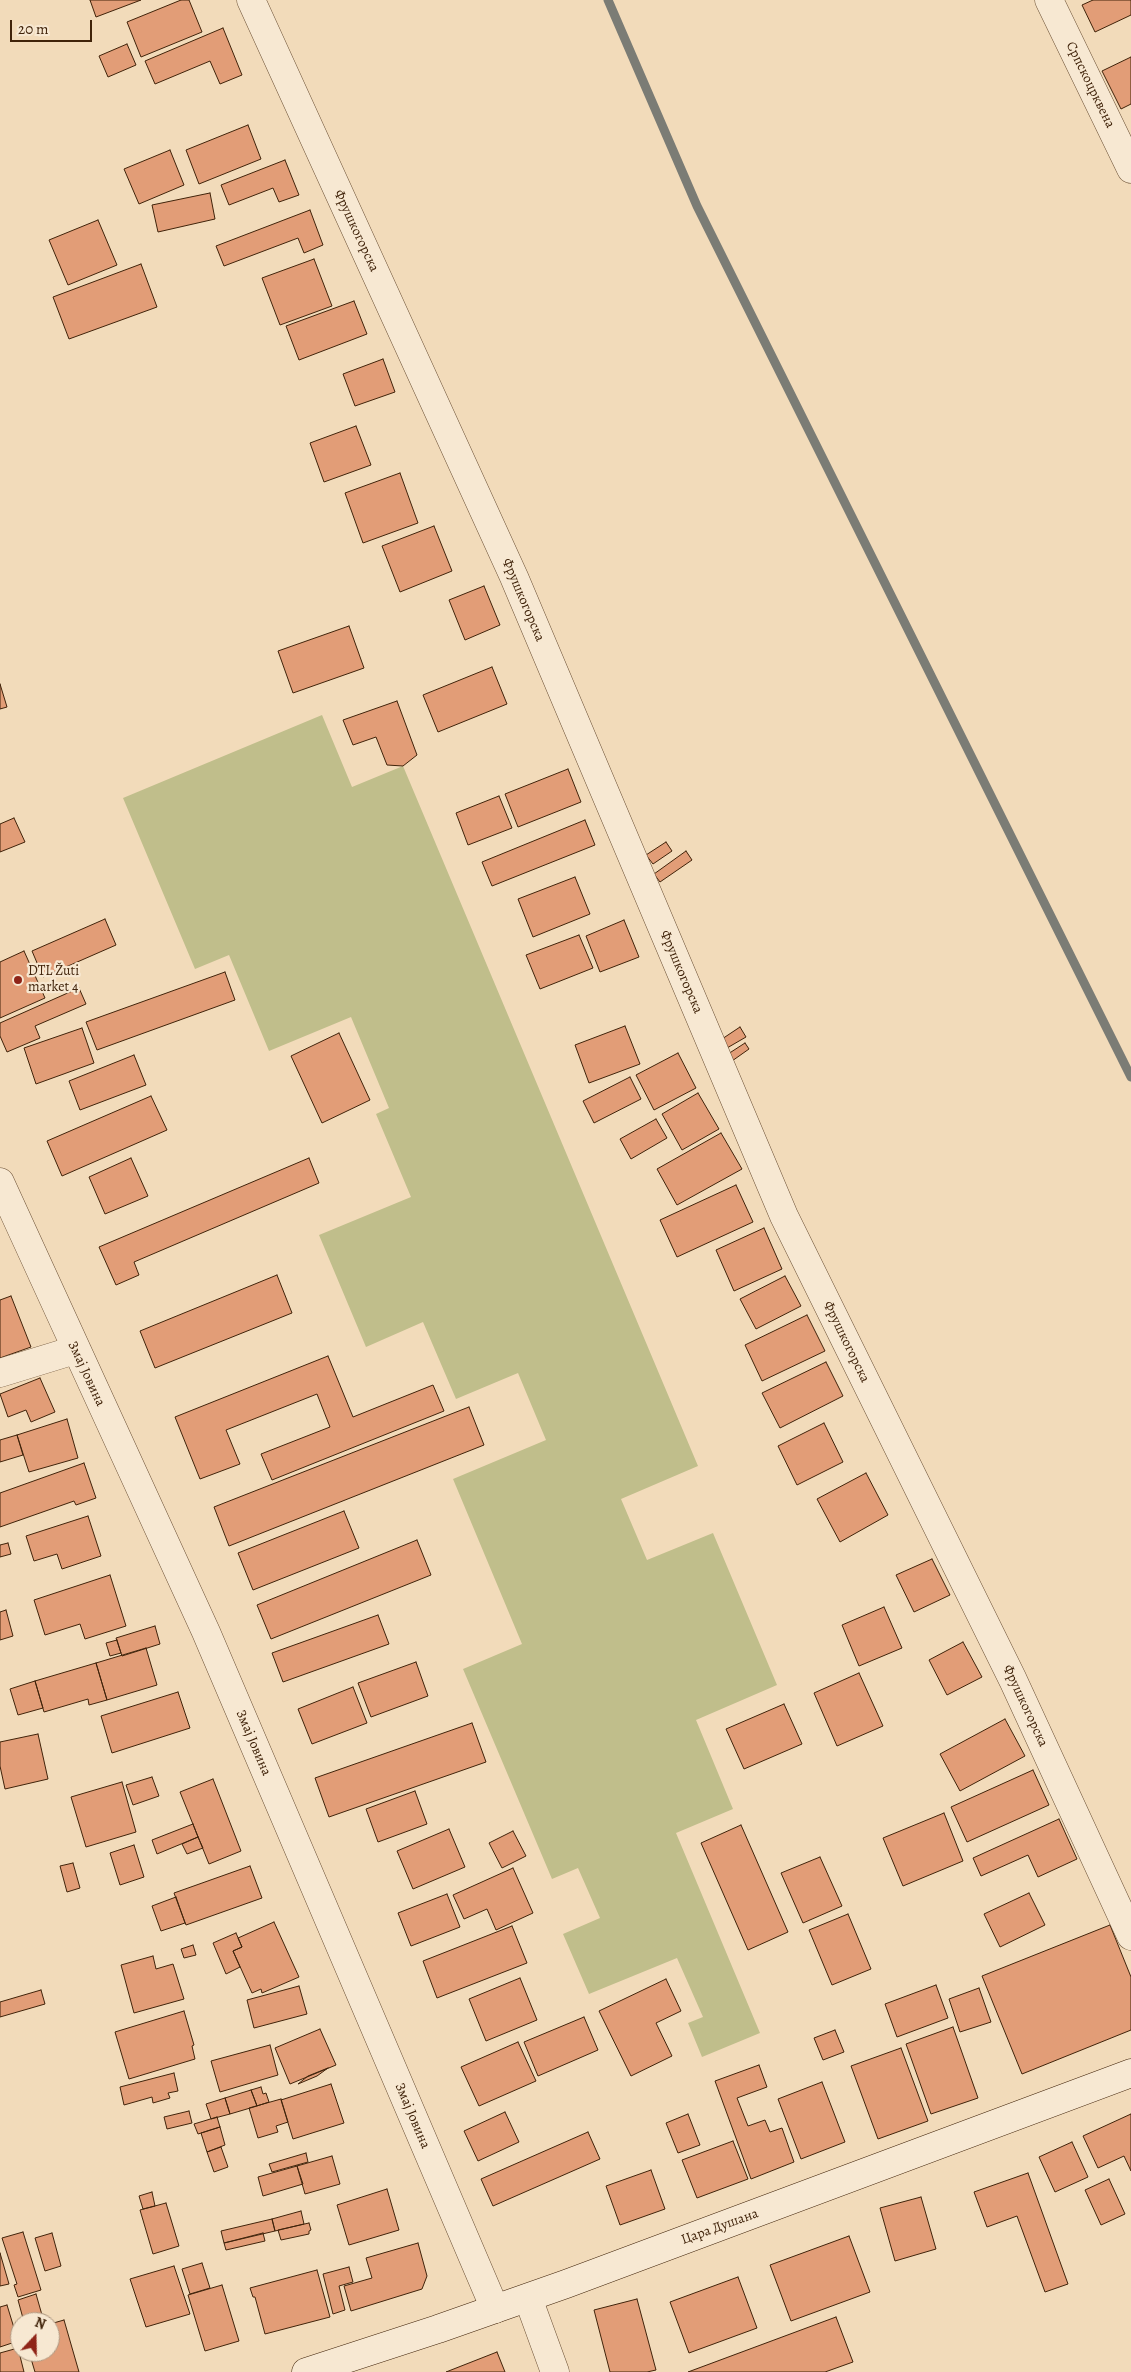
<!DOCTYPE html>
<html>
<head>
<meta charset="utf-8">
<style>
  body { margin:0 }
  #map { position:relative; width:1131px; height:2372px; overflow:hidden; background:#f2dbba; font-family:Alegreya,serif }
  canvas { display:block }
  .north { position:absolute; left:10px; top:2312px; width:50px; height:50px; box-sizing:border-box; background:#f7e8d2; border:1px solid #ae9982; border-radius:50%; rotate:21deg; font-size:14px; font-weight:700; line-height:20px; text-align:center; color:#40230a }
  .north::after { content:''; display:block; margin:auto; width:18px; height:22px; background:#8f2418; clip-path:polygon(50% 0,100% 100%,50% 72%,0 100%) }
  .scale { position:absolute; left:10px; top:20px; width:82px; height:22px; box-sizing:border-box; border:2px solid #40230a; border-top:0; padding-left:6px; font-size:15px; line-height:18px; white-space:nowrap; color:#40230a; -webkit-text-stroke:4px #f7e8d2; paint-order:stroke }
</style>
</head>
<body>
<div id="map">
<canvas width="1131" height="2372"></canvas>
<div class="north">N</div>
<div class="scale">20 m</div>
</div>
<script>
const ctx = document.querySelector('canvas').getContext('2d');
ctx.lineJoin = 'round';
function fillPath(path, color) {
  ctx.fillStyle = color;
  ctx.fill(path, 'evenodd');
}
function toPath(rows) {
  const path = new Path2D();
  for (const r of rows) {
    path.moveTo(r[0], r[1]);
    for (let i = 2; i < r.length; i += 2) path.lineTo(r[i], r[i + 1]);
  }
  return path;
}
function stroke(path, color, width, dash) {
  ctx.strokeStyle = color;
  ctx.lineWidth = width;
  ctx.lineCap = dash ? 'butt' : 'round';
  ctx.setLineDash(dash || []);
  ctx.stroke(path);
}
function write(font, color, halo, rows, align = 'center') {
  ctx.font = font + ' Alegreya,serif';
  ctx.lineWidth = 4.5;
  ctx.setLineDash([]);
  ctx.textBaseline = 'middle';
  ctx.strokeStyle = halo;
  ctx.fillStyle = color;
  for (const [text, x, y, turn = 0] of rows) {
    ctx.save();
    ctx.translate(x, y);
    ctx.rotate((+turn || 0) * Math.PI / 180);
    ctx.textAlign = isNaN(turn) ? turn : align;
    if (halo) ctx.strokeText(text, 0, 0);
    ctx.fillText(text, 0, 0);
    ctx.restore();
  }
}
const green = toPath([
  [322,715,352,787,403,766,698,1466,621,1499,647,1560,713,1533,777,1685,696,1720,733,1809,676,1833,760,2033,702,2057,688,2023,703,2017,677,1958,589,1994,563,1934,600,1918,578,1868,552,1879,463,1669,522,1644,453,1479,546,1440,518,1373,456,1399,423,1322,366,1347,319,1235,411,1197,376,1114,389,1108,351,1017,269,1051,229,955,195,969,123,798]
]);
const stream = toPath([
  [608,0,697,206,1131,1077]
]);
const building = toPath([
  [90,0,141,0,96,17,90,0],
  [181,0,189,0,202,32,141,57,127,22,181,0],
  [1093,0,1131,0,1131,15,1095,32,1082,5,1093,0],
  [223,28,242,75,220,84,210,61,155,84,145,61,223,28],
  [127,44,136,65,108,77,99,56,127,44],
  [1131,57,1131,104,1121,109,1102,71,1131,57],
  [248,125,261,159,199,184,186,150,248,125],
  [170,150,184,185,139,204,124,169,170,150],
  [285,160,299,195,279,202,273,188,229,205,221,185,285,160],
  [210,193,215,219,158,232,152,205,210,193],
  [310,210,323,245,304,253,298,238,224,266,216,246,310,210],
  [98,220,117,265,68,285,49,240,98,220],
  [314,259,332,306,280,325,262,278,314,259],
  [141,264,157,307,69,339,53,297,141,264],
  [354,301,367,334,299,360,286,326,354,301],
  [383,359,395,392,355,406,343,374,383,359],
  [356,426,371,465,324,482,310,443,356,426],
  [400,473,418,523,363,543,345,493,400,473],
  [434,526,452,571,400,592,382,546,434,526],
  [484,586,500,625,465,640,449,600,484,586],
  [349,626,364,668,293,693,278,651,349,626],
  [492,667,507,704,438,732,423,695,492,667],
  [0,684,7,707,0,709,0,684],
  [397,701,417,755,403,766,387,765,376,737,353,745,343,720,397,701],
  [568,769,581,802,518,827,505,794,568,769],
  [499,796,512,828,468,845,456,813,499,796],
  [14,818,25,842,0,852,0,824,14,818],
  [585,820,595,845,492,886,482,862,585,820],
  [666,842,672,851,653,864,646,855,666,842],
  [686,851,692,860,660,882,654,874,686,851],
  [575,877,590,914,533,937,518,899,575,877],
  [105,919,116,945,43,977,32,951,105,919],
  [624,920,639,957,600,972,586,936,624,920],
  [579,935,593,968,540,989,526,955,579,935],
  [24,951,45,998,0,1018,0,962,24,951],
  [225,972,235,1000,97,1050,86,1022,225,972],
  [79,988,86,1004,35,1026,40,1038,7,1052,0,1036,0,1023,79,988],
  [625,1026,640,1064,589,1083,575,1045,625,1026],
  [740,1027,746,1037,727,1048,722,1039,740,1027],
  [82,1028,94,1063,36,1084,24,1048,82,1028],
  [339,1033,370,1100,322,1123,291,1056,339,1033],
  [745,1043,749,1049,732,1061,728,1054,745,1043],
  [678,1053,696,1088,654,1110,636,1075,678,1053],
  [134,1055,146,1085,80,1110,69,1081,134,1055],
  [630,1077,641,1099,594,1123,583,1101,630,1077],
  [698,1093,719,1129,682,1150,662,1114,698,1093],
  [151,1096,167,1130,62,1176,47,1141,151,1096],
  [656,1119,667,1138,631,1159,620,1139,656,1119],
  [721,1133,742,1169,677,1205,657,1169,721,1133],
  [131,1158,148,1196,105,1214,89,1177,131,1158],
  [309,1158,319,1183,134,1262,139,1275,116,1285,99,1247,309,1158],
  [736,1185,753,1222,677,1257,660,1220,736,1185],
  [764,1228,782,1269,734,1291,716,1250,764,1228],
  [277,1275,292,1313,155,1368,140,1331,277,1275],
  [785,1276,801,1306,756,1329,740,1299,785,1276],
  [11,1296,31,1347,0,1358,0,1300,11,1296],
  [807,1315,825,1351,762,1381,745,1345,807,1315],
  [328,1356,353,1417,433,1385,444,1411,272,1480,261,1454,330,1427,317,1394,226,1430,240,1464,200,1479,175,1417,328,1356],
  [826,1362,843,1396,780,1428,762,1393,826,1362],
  [40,1378,55,1412,31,1422,26,1410,8,1417,0,1394,40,1378],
  [469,1407,484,1445,229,1546,214,1507,469,1407],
  [67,1419,78,1458,29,1472,17,1435,67,1419],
  [824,1423,843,1462,797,1485,778,1446,824,1423],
  [17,1435,23,1455,0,1462,0,1440,17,1435],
  [84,1463,96,1498,76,1505,74,1501,0,1527,0,1493,84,1463],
  [866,1473,888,1515,840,1542,817,1499,866,1473],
  [344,1511,359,1548,253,1590,238,1553,344,1511],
  [88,1516,101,1556,62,1569,57,1554,34,1561,26,1536,88,1516],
  [417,1540,431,1575,271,1639,257,1605,417,1540],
  [8,1543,11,1554,0,1557,0,1545,8,1543],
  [932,1559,950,1595,914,1612,896,1575,932,1559],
  [110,1575,126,1626,85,1639,80,1624,45,1635,34,1600,110,1575],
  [884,1607,902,1648,859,1666,842,1625,884,1607],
  [6,1610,13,1636,0,1640,0,1612,6,1610],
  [378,1615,389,1644,283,1682,272,1653,378,1615],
  [155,1626,160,1644,122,1656,116,1638,155,1626],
  [117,1640,121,1653,110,1656,106,1643,117,1640],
  [963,1642,982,1677,947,1695,929,1660,963,1642],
  [146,1648,157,1685,107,1700,96,1663,146,1648],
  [416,1662,428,1696,371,1717,358,1683,416,1662],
  [96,1663,107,1700,89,1705,88,1699,44,1712,35,1681,96,1663],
  [859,1673,883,1726,837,1746,814,1693,859,1673],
  [35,1681,43,1708,18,1715,10,1689,35,1681],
  [353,1687,367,1723,312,1744,298,1709,353,1687],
  [178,1692,190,1728,112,1753,101,1716,178,1692],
  [784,1704,802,1744,744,1769,726,1729,784,1704],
  [1005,1719,1025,1756,960,1791,940,1754,1005,1719],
  [472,1723,486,1762,329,1817,315,1778,472,1723],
  [38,1734,48,1779,5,1789,0,1766,0,1742,38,1734],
  [1033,1770,1049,1805,967,1842,951,1807,1033,1770],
  [152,1777,159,1796,133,1805,126,1785,152,1777],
  [213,1779,241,1851,209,1864,180,1792,213,1779],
  [122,1782,136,1832,86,1847,71,1797,122,1782],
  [415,1791,427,1824,378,1842,366,1809,415,1791],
  [944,1813,963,1861,903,1886,883,1838,944,1813],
  [1059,1819,1077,1859,1038,1877,1028,1855,981,1876,973,1858,1059,1819],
  [193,1824,198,1837,157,1854,152,1840,193,1824],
  [741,1825,788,1932,748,1950,701,1843,741,1825],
  [449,1829,465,1867,413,1889,397,1851,449,1829],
  [513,1831,526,1856,502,1868,489,1843,513,1831],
  [198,1837,203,1848,187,1854,182,1844,198,1837],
  [134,1845,144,1877,120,1885,110,1853,134,1845],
  [820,1857,842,1906,803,1923,781,1873,820,1857],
  [73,1863,80,1888,67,1892,60,1866,73,1863],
  [250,1866,262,1898,186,1925,174,1893,250,1866],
  [513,1868,533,1913,496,1930,487,1909,464,1919,453,1895,513,1868],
  [1029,1893,1045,1925,1000,1947,984,1914,1029,1893],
  [447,1894,460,1927,411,1946,398,1913,447,1894],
  [176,1897,185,1923,161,1931,152,1906,176,1897],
  [848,1914,871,1969,832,1985,809,1930,848,1914],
  [274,1922,299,1977,262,1993,261,1989,252,1993,233,1951,242,1947,238,1938,274,1922],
  [1110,1925,1131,1977,1131,2030,1022,2074,982,1976,1110,1925],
  [512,1926,527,1963,437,1998,423,1961,512,1926],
  [236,1933,242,1947,233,1951,240,1967,226,1974,213,1943,236,1933],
  [193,1945,196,1955,184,1958,181,1949,193,1945],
  [153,1956,156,1969,173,1964,184,1999,134,2013,121,1965,153,1956],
  [520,1978,537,2020,486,2041,469,1999,520,1978],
  [666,1979,681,2011,656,2023,672,2056,631,2076,599,2011,666,1979],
  [936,1985,948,2018,897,2037,885,2004,936,1985],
  [299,1986,307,2014,254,2028,247,2000,299,1986],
  [979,1988,991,2022,960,2032,949,1999,979,1988],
  [41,1990,45,2004,0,2017,0,2002,41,1990],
  [184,2011,194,2045,192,2046,195,2059,129,2079,115,2032,184,2011],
  [584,2017,598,2050,538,2076,524,2042,584,2017],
  [953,2027,978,2098,931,2114,906,2044,953,2027],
  [320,2029,336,2065,290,2084,275,2048,320,2029],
  [835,2030,844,2052,823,2060,814,2038,835,2030],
  [518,2042,536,2081,479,2106,461,2067,518,2042],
  [270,2045,278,2075,220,2092,211,2061,270,2045],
  [901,2048,928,2121,878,2139,851,2066,901,2048],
  [759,2065,767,2087,737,2098,748,2126,765,2120,770,2132,782,2128,794,2162,751,2179,715,2081,759,2065],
  [328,2068,317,2076,298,2084,308,2076,328,2068],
  [174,2073,178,2091,168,2093,170,2098,153,2103,152,2097,124,2105,120,2087,174,2073],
  [822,2082,845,2142,801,2159,778,2099,822,2082],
  [331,2084,344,2123,293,2139,281,2100,331,2084],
  [261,2087,263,2094,266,2093,269,2102,257,2106,251,2090,261,2087],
  [251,2090,257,2106,230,2114,225,2098,251,2090],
  [225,2098,230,2114,211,2119,206,2104,225,2098],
  [281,2099,288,2122,276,2126,278,2132,258,2138,249,2108,281,2099],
  [189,2111,192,2123,167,2129,164,2117,189,2111],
  [505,2112,519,2142,478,2161,464,2131,505,2112],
  [688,2114,700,2145,678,2153,666,2123,688,2114],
  [1131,2114,1131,2171,1124,2156,1098,2168,1083,2136,1131,2114],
  [217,2117,220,2127,198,2134,194,2124,217,2117],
  [220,2127,225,2145,207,2152,201,2133,220,2127],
  [588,2132,600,2159,493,2206,481,2179,588,2132],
  [733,2141,748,2179,697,2198,682,2160,733,2141],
  [1072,2142,1088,2177,1055,2192,1039,2157,1072,2142],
  [221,2147,228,2167,214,2172,207,2152,221,2147],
  [306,2153,308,2162,272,2172,269,2164,306,2153],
  [332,2156,340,2184,305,2194,297,2166,332,2156],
  [297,2166,303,2184,263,2196,258,2177,297,2166],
  [651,2170,665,2209,620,2225,606,2186,651,2170],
  [1028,2173,1068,2284,1045,2292,1017,2216,987,2227,974,2192,1028,2173],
  [1109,2179,1125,2214,1101,2225,1085,2190,1109,2179],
  [387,2189,399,2230,349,2245,337,2205,387,2189],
  [152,2192,155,2206,143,2209,139,2196,152,2192],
  [921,2197,936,2249,895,2261,880,2208,921,2197],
  [166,2203,179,2246,153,2254,140,2210,166,2203],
  [301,2211,304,2224,275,2231,272,2219,301,2211],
  [272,2219,275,2231,224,2243,221,2231,272,2219],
  [309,2223,311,2230,309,2231,309,2234,281,2240,278,2230,309,2223],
  [23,2232,41,2290,18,2297,14,2285,17,2284,2,2238,23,2232],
  [52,2233,61,2266,45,2271,35,2238,52,2233],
  [263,2233,265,2241,226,2250,224,2243,263,2233],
  [849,2236,870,2292,791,2321,770,2265,849,2236],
  [418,2243,427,2276,422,2289,351,2311,344,2286,372,2278,366,2258,418,2243],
  [0,2253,9,2284,0,2286,0,2253],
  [202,2263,210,2288,190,2294,182,2269,202,2263],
  [174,2266,190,2314,146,2327,130,2279,174,2266],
  [349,2267,353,2282,339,2286,345,2310,333,2314,323,2274,349,2267],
  [317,2270,330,2317,265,2334,255,2297,253,2297,250,2288,317,2270],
  [738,2277,757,2328,689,2353,670,2302,738,2277],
  [222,2285,239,2341,205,2351,188,2295,222,2285],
  [36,2294,44,2322,24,2322,18,2300,36,2294],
  [637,2299,656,2370,647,2372,610,2372,594,2310,637,2299],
  [7,2305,18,2341,0,2347,0,2307,7,2305],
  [836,2317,853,2362,825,2372,688,2372,836,2317],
  [64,2320,79,2372,35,2372,29,2352,50,2352,50,2324,64,2320],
  [18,2348,24,2372,0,2372,0,2353,18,2348],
  [497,2352,505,2372,446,2372,497,2352]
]);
const minor = toPath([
  [251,0,514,577,784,1216,1013,1680,1131,1936],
  [1049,0,1131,169],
  [0,1373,75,1350]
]);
const tertiary = toPath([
  [0,1182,206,1632,495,2309],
  [528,2298,555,2372]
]);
const secondary = toPath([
  [306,2372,438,2329,566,2284,1131,2073]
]);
const markers = [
  [18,980,5,"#8f2418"]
];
const streetNames = [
  ["Српскоцрквена",1090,85,64],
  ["Фрушкогорска",356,231,65],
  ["Фрушкогорска",523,600,67],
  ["Фрушкогорска",681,972,67],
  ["Фрушкогорска",846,1342,64],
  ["Змај Јовина",86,1374,65],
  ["Фрушкогорска",1025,1706,65],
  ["Змај Јовина",253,1743,67],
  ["Змај Јовина",412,2116,67],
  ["Цара Душана",720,2227,-20]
];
const poiNames = [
  ["DTL Žuti",28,972],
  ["market 4",28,988]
];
fillPath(green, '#c0be8b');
stroke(stream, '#7b7c75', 9);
fillPath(building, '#e29d77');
stroke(building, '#40230a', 1);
stroke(minor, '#6c5136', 29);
stroke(tertiary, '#6c5136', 29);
stroke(secondary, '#40230a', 29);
stroke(minor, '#f7e8d2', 28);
stroke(tertiary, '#f7e8d2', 28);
stroke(secondary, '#f7e8d2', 28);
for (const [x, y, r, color] of markers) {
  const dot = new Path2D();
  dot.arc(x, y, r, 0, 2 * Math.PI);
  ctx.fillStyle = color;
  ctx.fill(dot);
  stroke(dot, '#f7e8d2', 2);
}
write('14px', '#40230a', '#f7e8d2', streetNames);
write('14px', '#40230a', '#f7e8d2', poiNames, 'left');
</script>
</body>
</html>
